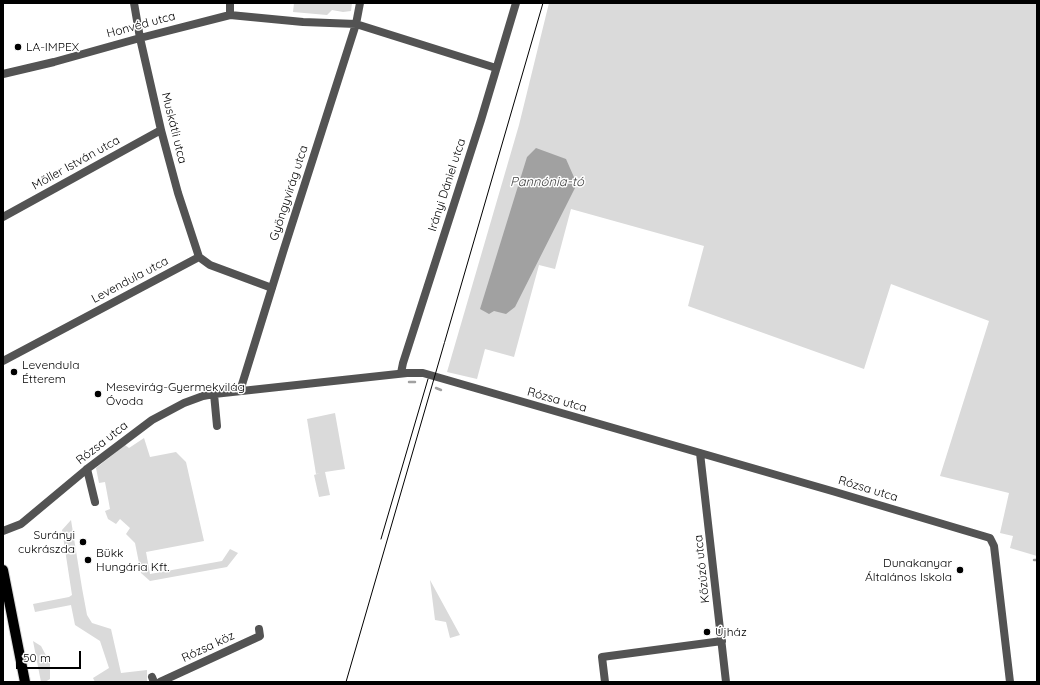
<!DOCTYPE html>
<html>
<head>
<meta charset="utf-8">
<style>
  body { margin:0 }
  #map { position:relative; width:1040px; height:685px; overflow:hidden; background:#fff; font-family:Quicksand,sans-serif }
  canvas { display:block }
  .frame { position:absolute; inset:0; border:4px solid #000; pointer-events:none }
  .scale { position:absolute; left:16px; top:651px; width:65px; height:18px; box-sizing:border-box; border:2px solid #000; border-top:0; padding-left:5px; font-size:12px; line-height:14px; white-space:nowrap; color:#000; -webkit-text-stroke:3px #fff; paint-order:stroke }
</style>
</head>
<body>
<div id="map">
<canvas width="1040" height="685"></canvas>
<div class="frame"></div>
<div class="scale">50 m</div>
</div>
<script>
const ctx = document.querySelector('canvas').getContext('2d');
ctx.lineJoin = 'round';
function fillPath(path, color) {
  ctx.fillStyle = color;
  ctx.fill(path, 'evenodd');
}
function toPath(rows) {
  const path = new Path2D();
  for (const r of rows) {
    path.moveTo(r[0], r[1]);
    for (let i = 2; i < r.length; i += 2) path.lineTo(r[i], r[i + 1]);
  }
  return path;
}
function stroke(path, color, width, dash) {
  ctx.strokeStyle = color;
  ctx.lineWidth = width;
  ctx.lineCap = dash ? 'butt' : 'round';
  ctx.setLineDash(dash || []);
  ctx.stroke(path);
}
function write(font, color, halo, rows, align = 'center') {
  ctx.font = font + ' Quicksand,sans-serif';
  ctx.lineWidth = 3;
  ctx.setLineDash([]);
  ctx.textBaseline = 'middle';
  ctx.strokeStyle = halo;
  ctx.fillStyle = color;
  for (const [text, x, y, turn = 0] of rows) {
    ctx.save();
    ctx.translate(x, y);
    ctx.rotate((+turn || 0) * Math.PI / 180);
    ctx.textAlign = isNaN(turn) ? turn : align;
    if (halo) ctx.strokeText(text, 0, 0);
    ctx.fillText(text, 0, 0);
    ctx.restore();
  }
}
const green = toPath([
  [294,3,352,3,351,11,343,12,332,10,327,15,293,12],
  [549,3,1037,3,1037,556,1010,548,1013,536,1000,533,1009,493,940,476,989,321,891,284,864,369,688,306,704,246,571,209,555,269,539,265,514,357,485,349,477,379,447,372,519,125],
  [335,413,345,469,325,472,330,495,319,497,314,475,320,473,316,474,307,419],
  [144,438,150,457,176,452,186,462,204,541,146,552,150,574,222,561,230,549,238,553,227,567,150,581,141,573,135,543,126,534,130,528,120,519,116,524,108,519,105,511,110,509,105,482,99,483,96,468,125,445,129,448],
  [71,520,82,588,87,615,92,623,111,629,121,673,147,670,147,682,95,682,93,678,109,668,100,641,75,625,71,605,35,612,33,604,69,597,72,595,62,530],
  [430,580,460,635,450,638,446,622,435,620],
  [33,641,41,646,50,663,50,679,45,682,41,682]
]);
const water = toPath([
  [536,148,566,159,577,184,515,307,506,314,494,311,489,314,480,309,527,157]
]);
const stream = toPath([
  [409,382,415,382],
  [436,388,441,390],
  [1034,560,1037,560]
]);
const street = toPath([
  [134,3,140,38,161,130,178,193,199,257],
  [230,15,230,3],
  [3,74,54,62,140,38,230,15,303,22,356,24,496,68],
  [3,217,161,130],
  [3,361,199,257,210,265,272,288],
  [401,373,403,363,481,120,516,3],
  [240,391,284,249,356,24,360,3],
  [214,394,217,426],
  [700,453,726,682],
  [87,469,95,502],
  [3,531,21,524,87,469,152,420,184,403,203,396,214,394,407,373,423,373,832,491,990,538,994,546,1010,682],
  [152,677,154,682],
  [160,682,260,636,259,629],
  [605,682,602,657,722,641]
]);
const primary = toPath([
  [3,570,25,682]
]);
const tram = toPath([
  [381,539,428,379],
  [346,682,543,3]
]);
const markers = [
  [18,47,4,"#000"],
  [14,372,4,"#000"],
  [98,394,4,"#000"],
  [83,542,4,"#000"],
  [88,560,4,"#000"],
  [960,570,4,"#000"],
  [707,632,4,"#000"]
];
const streetNames = [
  ["Honvéd utca",141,25,-15],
  ["Muskátli utca",174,128,76],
  ["Möller István utca",76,163,-29],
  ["Irányi Dániel utca",447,185,-72],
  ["Gyöngyvirág utca",289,193,-72],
  ["Levendula utca",130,280,-28],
  ["Rózsa utca",557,400,16],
  ["Rózsa utca",102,443,-38],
  ["Rózsa utca",868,489,17],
  ["Kőzúzó utca",702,569,-96],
  ["Rózsa köz",208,647,-25]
];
const poiNames = [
  ["LA-IMPEX",26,47],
  ["Levendula",22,365],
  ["Étterem",22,379],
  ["Mesevirág-Gyermekvilág",106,387],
  ["Óvoda",106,401],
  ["Surányi",75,535,"right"],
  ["cukrászda",75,549,"right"],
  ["Bükk",96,553],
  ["Hungária Kft.",96,567],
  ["Dunakanyar",952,563,"right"],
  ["Általános Iskola",952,577,"right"],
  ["Újház",715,632]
];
const waterNames = [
  ["Pannónia-tó",547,182]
];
fillPath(green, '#dadada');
fillPath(water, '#a1a1a1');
stroke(stream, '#a1a1a1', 2.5);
stroke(primary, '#dbdbdb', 12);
stroke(street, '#535353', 8);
stroke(primary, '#000', 10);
stroke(tram, '#000', 1);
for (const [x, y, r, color] of markers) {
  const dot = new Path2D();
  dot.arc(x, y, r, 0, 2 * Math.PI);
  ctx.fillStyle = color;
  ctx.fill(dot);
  stroke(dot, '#fff', 1.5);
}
write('12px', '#000', '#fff', streetNames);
write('12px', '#000', '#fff', poiNames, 'left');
write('italic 13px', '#424242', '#fff', waterNames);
</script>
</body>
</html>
